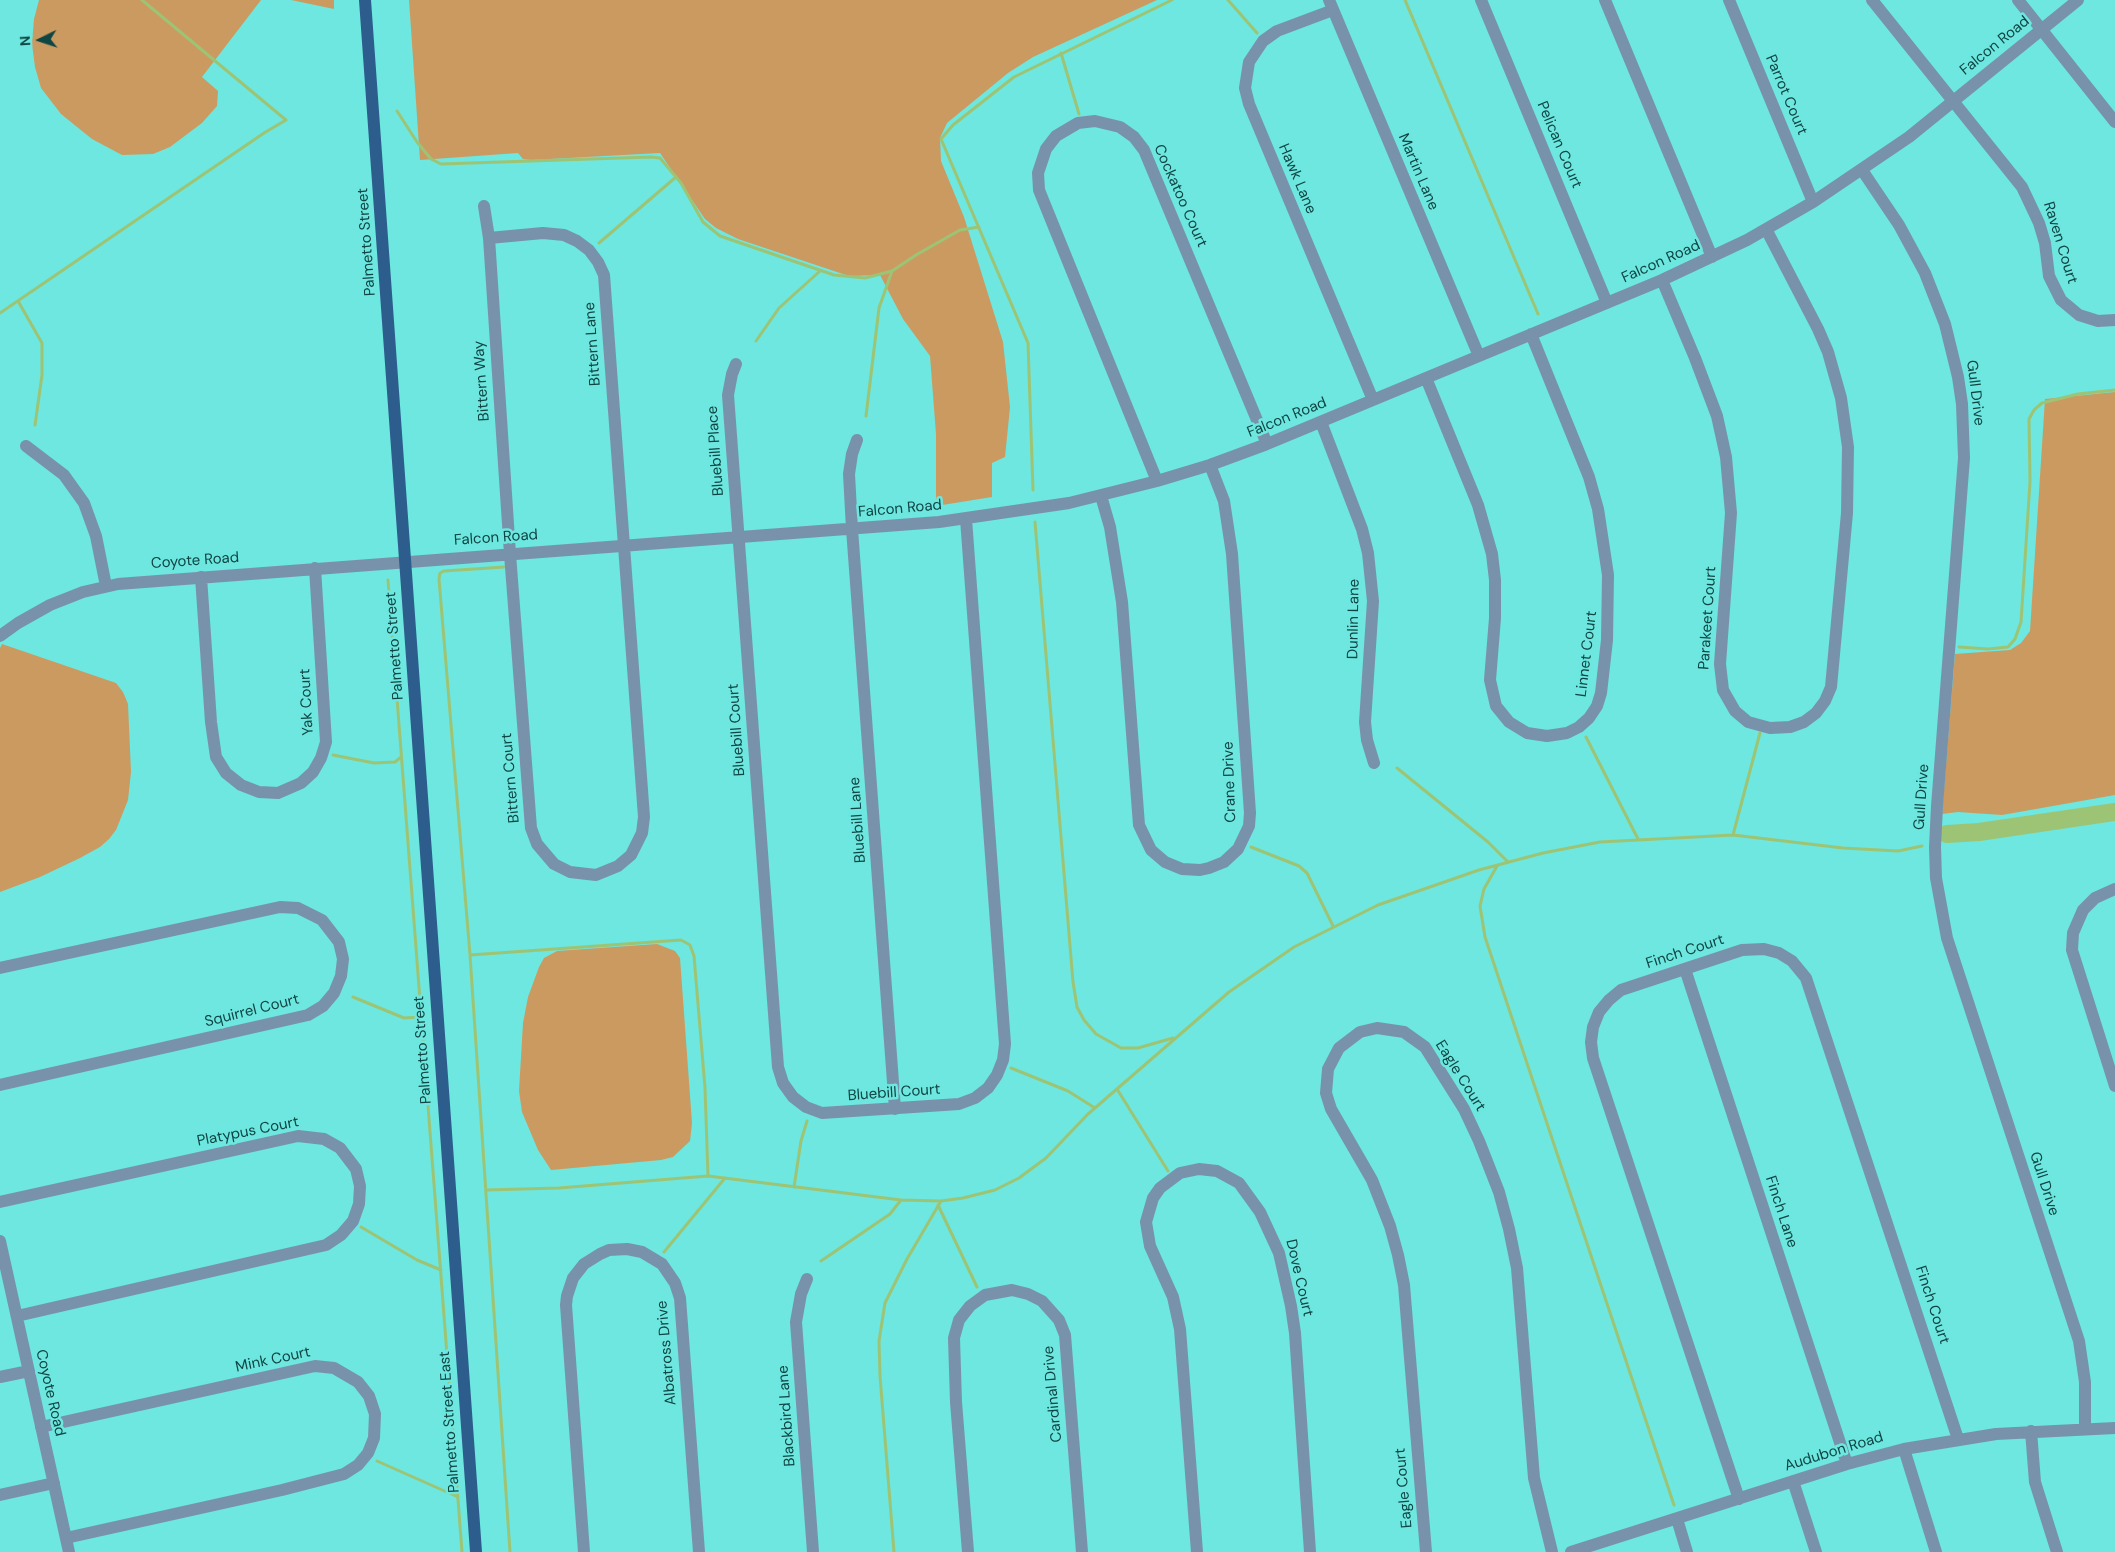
<!DOCTYPE html>
<html>
<head>
<meta charset="utf-8">
<style>
  body { margin:0 }
  #map { position:relative; width:2115px; height:1552px; overflow:hidden; background:#6de7df; font-family:"DM Sans",sans-serif }
  canvas { display:block }
  .north { position:absolute; left:15px; top:15px; width:50px; height:50px; -webkit-text-stroke:4px #6de7df; paint-order:stroke; rotate:266deg; font-size:14px; font-weight:700; line-height:20px; text-align:center; color:#0f4543 }
  .north::after { content:''; display:block; margin:auto; width:18px; height:22px; background:#0f4543; clip-path:polygon(50% 0,100% 100%,50% 72%,0 100%) }
</style>
</head>
<body>
<div id="map">
<canvas width="2115" height="1552"></canvas>
<div class="north">N</div>
</div>
<script>
const ctx = document.querySelector('canvas').getContext('2d');
ctx.lineJoin = 'round';
function fillPath(path, color) {
  ctx.fillStyle = color;
  ctx.fill(path, 'evenodd');
}
function toPath(rows) {
  const path = new Path2D();
  for (const r of rows) {
    path.moveTo(r[0], r[1]);
    for (let i = 2; i < r.length; i += 2) path.lineTo(r[i], r[i + 1]);
  }
  return path;
}
function stroke(path, color, width, dash) {
  ctx.strokeStyle = color;
  ctx.lineWidth = width;
  ctx.lineCap = dash ? 'butt' : 'round';
  ctx.setLineDash(dash || []);
  ctx.stroke(path);
}
function write(font, color, halo, rows, align = 'center') {
  ctx.font = font + ' "DM Sans",sans-serif';
  ctx.lineWidth = 5;
  ctx.setLineDash([]);
  ctx.textBaseline = 'middle';
  ctx.strokeStyle = halo;
  ctx.fillStyle = color;
  for (const [text, x, y, turn = 0] of rows) {
    ctx.save();
    ctx.translate(x, y);
    ctx.rotate((+turn || 0) * Math.PI / 180);
    ctx.textAlign = isNaN(turn) ? turn : align;
    if (halo) ctx.strokeText(text, 0, 0);
    ctx.fillText(text, 0, 0);
    ctx.restore();
  }
}
const green = toPath([
  [39,0,261,0,202,77,218,91,217,106,202,123,170,147,153,154,122,155,92,139,61,114,41,88,35,67,32,44,34,19],
  [291,0,334,0,334,9],
  [409,0,1157,0,1033,57,1008,73,947,123,940,138,941,161,964,217,1003,342,1010,407,1005,457,992,463,992,497,936,506,936,434,930,356,903,319,880,275,849,276,738,239,716,228,705,219,660,153,531,160,523,159,518,153,420,160],
  [2115,392,2115,795,2002,815,1958,812,1942,814,1955,654,2010,650,2021,643,2030,631,2045,399],
  [2,644,116,683,123,692,128,704,131,772,128,800,116,830,109,839,100,847,80,858,40,877,0,892,0,648],
  [657,944,675,951,680,958,692,1123,690,1141,673,1157,661,1160,551,1170,538,1150,522,1112,519,1091,523,1023,528,997,539,967,544,958,557,951]
]);
const stream = toPath([
  [1228,0,1257,33],
  [1405,0,1538,314],
  [1061,53,1079,114],
  [397,111,417,142,431,159,441,164,651,157,660,158,681,183,703,222,720,236,834,275,865,278,892,271,916,255,960,230,979,227],
  [599,243,676,177],
  [18,301,42,343,42,375,35,425],
  [0,313,264,133,286,120,142,0],
  [756,341,779,308,820,271],
  [866,416,879,308,892,271],
  [1033,490,1028,343,941,139,953,125,1014,77,1172,0],
  [1035,522,1073,982,1077,1007,1084,1020,1096,1034,1121,1048,1138,1048,1173,1038],
  [504,567,444,571,440,573,439,579,470,955,510,1552],
  [388,580,462,1552],
  [1959,647,1988,649,2008,647,2015,639,2021,622,2030,482,2029,419,2034,410,2042,403,2078,394,2115,390],
  [1586,737,1638,839],
  [333,755,374,763,395,762,401,757],
  [1397,768,1488,842,1508,862],
  [1733,835,1760,733],
  [1251,847,1299,866,1307,873,1333,926],
  [1497,866,1484,889,1480,906,1485,937,1674,1505],
  [470,955,681,940,690,945,694,956,705,1088,708,1176],
  [353,997,404,1018,421,1017],
  [1011,1068,1068,1091,1095,1108],
  [1117,1089,1168,1171],
  [794,1187,801,1141,807,1121],
  [486,1190,559,1188,708,1176,901,1200,941,1201,963,1198,995,1190,1019,1178,1046,1158,1088,1114,1229,992,1294,947,1378,905,1479,870,1543,853,1600,842,1733,835,1843,848,1898,851,1922,846],
  [938,1205,977,1287],
  [361,1227,417,1260,441,1270],
  [664,1252,725,1178],
  [821,1261,890,1214,901,1200],
  [377,1461,458,1497],
  [894,1552,880,1376,879,1341,885,1303,907,1259,941,1201]
]);
const river = toPath([
  [1947,834,1979,832,2115,812]
]);
const minor = toPath([
  [1329,0,1479,356],
  [1481,0,1607,303],
  [1605,0,1712,257],
  [1729,0,1813,202],
  [1872,0,2022,187,2039,223,2045,243,2049,276,2061,300,2079,315,2098,321,2115,320],
  [2018,0,2115,122],
  [1333,10,1277,31,1263,41,1249,62,1245,88,1249,104,1373,400],
  [1862,170,1899,225,1925,273,1945,324,1958,377,1962,404,1964,458,1937,806,1935,847,1936,878,1947,938,2079,1341,2085,1382,2085,1428],
  [484,206,489,238,510,554,531,828,537,844,554,864,570,872,596,875,618,866,631,855,642,833,644,817,604,275,598,262,589,250,577,241,564,235,543,233,489,238],
  [1662,280,1695,358,1717,416,1726,457,1731,513,1720,664,1723,690,1735,711,1748,722,1770,728,1790,727,1804,722,1816,713,1825,701,1831,687,1847,513,1848,447,1841,398,1828,352,1818,329,1766,229],
  [736,364,732,374,728,395,778,1067,783,1083,793,1097,806,1107,822,1113,959,1104,975,1098,988,1088,997,1075,1003,1060,1005,1044,966,519],
  [1426,378,1478,505,1492,554,1495,580,1495,618,1490,680,1496,706,1509,722,1527,733,1547,736,1567,733,1579,727,1589,718,1597,706,1601,693,1607,640,1608,575,1598,509,1589,477,1531,334],
  [1321,422,1362,529,1368,553,1373,601,1365,722,1367,740,1374,763],
  [857,440,852,454,849,474,852,529,895,1109],
  [26,446,64,475,84,503,96,536,106,586],
  [1157,481,1039,190,1038,173,1046,149,1056,136,1078,123,1095,121,1120,127,1134,137,1144,150,1267,444],
  [1101,496,1110,527,1122,602,1139,825,1151,850,1165,862,1182,869,1200,870,1209,868,1224,862,1238,849,1249,826,1250,813,1232,554,1224,501,1210,465],
  [201,577,211,722,216,757,226,773,241,785,259,792,278,793,301,783,313,772,321,758,326,742,315,568],
  [0,636,18,623,50,605,83,592,118,584,939,522,1069,503,1157,481,1210,465,1267,444,1662,280,1747,240,1813,202,1909,137,2078,0],
  [2115,889,2095,898,2083,910,2073,933,2072,950,2115,1086],
  [0,968,280,907,298,908,322,920,339,942,343,959,341,976,334,993,323,1006,308,1015,0,1085],
  [1685,969,1847,1464],
  [0,1202,298,1136,324,1139,340,1148,356,1169,360,1186,359,1204,353,1221,341,1235,326,1245,17,1316],
  [0,1241,69,1552],
  [807,1279,801,1294,796,1322,813,1552],
  [0,1377,29,1371],
  [41,1427,315,1366,334,1368,358,1382,369,1396,375,1414,374,1438,368,1453,358,1465,344,1474,282,1490,66,1538],
  [2031,1431,2035,1482,2057,1552],
  [1904,1449,1936,1552],
  [1793,1481,1816,1552],
  [0,1495,54,1483],
  [1739,1499,1593,1058,1591,1042,1593,1027,1599,1012,1609,1000,1621,990,1742,950,1764,949,1779,953,1792,961,1806,978,1958,1439],
  [1677,1519,1687,1552],
  [584,1552,566,1305,567,1296,573,1278,584,1264,600,1254,609,1250,627,1249,642,1252,662,1264,675,1283,680,1298,699,1552],
  [968,1552,956,1402,954,1338,959,1320,970,1306,985,1295,1012,1290,1028,1294,1042,1301,1059,1320,1065,1335,1082,1552],
  [1197,1552,1180,1329,1173,1297,1150,1246,1146,1222,1153,1198,1160,1188,1180,1173,1199,1169,1217,1171,1239,1183,1260,1212,1279,1253,1291,1306,1295,1333,1310,1552],
  [1426,1552,1404,1285,1398,1255,1390,1226,1372,1180,1331,1109,1326,1093,1328,1069,1339,1048,1360,1032,1377,1028,1404,1032,1425,1047,1464,1109,1479,1141,1499,1192,1509,1229,1517,1268,1534,1478,1552,1552],
  [1571,1552,1847,1464,1904,1449,1996,1434,2115,1428]
]);
const major = toPath([
  [365,0,476,1552]
]);
const streetNames = [
  ["Falcon Road",1995,46,-39],
  ["Parrot Court",1786,95,67],
  ["Pelican Court",1559,145,67],
  ["Martin Lane",1418,172,67],
  ["Hawk Lane",1297,179,67],
  ["Cockatoo Court",1180,196,66],
  ["Palmetto Street",367,242,-94],
  ["Raven Court",2060,243,73],
  ["Falcon Road",1661,262,-24],
  ["Bittern Lane",593,344,-94],
  ["Bittern Way",482,381,-94],
  ["Gull Drive",1975,393,83],
  ["Falcon Road",1287,418,-22],
  ["Bluebill Place",716,451,-94],
  ["Falcon Road",900,509,-5],
  ["Falcon Road",496,538,-4],
  ["Coyote Road",195,561,-4],
  ["Parakeet Court",1708,618,-86],
  ["Dunlin Lane",1354,619,-89],
  ["Palmetto Street",395,646,-94],
  ["Linnet Court",1587,654,-83],
  ["Yak Court",307,702,-93],
  ["Bluebill Court",737,730,-94],
  ["Bittern Court",511,778,-95],
  ["Crane Drive",1230,782,-92],
  ["Gull Drive",1922,797,-86],
  ["Bluebill Lane",858,820,-94],
  ["Finch Court",1685,952,-18],
  ["Squirrel Court",252,1011,-14],
  ["Palmetto Street",423,1050,-94],
  ["Eagle Court",1460,1076,58],
  ["Bluebill Court",894,1093,-4],
  ["Platypus Court",248,1132,-11],
  ["Gull Drive",2044,1184,72],
  ["Finch Lane",1781,1212,72],
  ["Dove Court",1299,1278,77],
  ["Finch Court",1932,1305,72],
  ["Albatross Drive",667,1353,-95],
  ["Mink Court",273,1360,-12],
  ["Coyote Road",50,1393,77],
  ["Cardinal Drive",1053,1394,-95],
  ["Blackbird Lane",787,1416,-94],
  ["Palmetto Street East",450,1422,-94],
  ["Audubon Road",1834,1452,-17],
  ["Eagle Court",1404,1488,-95]
];
fillPath(green, '#cb9a61');
stroke(stream, '#9dc475', 3);
stroke(river, '#9dc475', 18);
stroke(minor, '#7892ac', 12);
stroke(major, '#2c5d8c', 12);
write('15px', '#0f4543', '#6de7df', streetNames);
</script>
</body>
</html>
